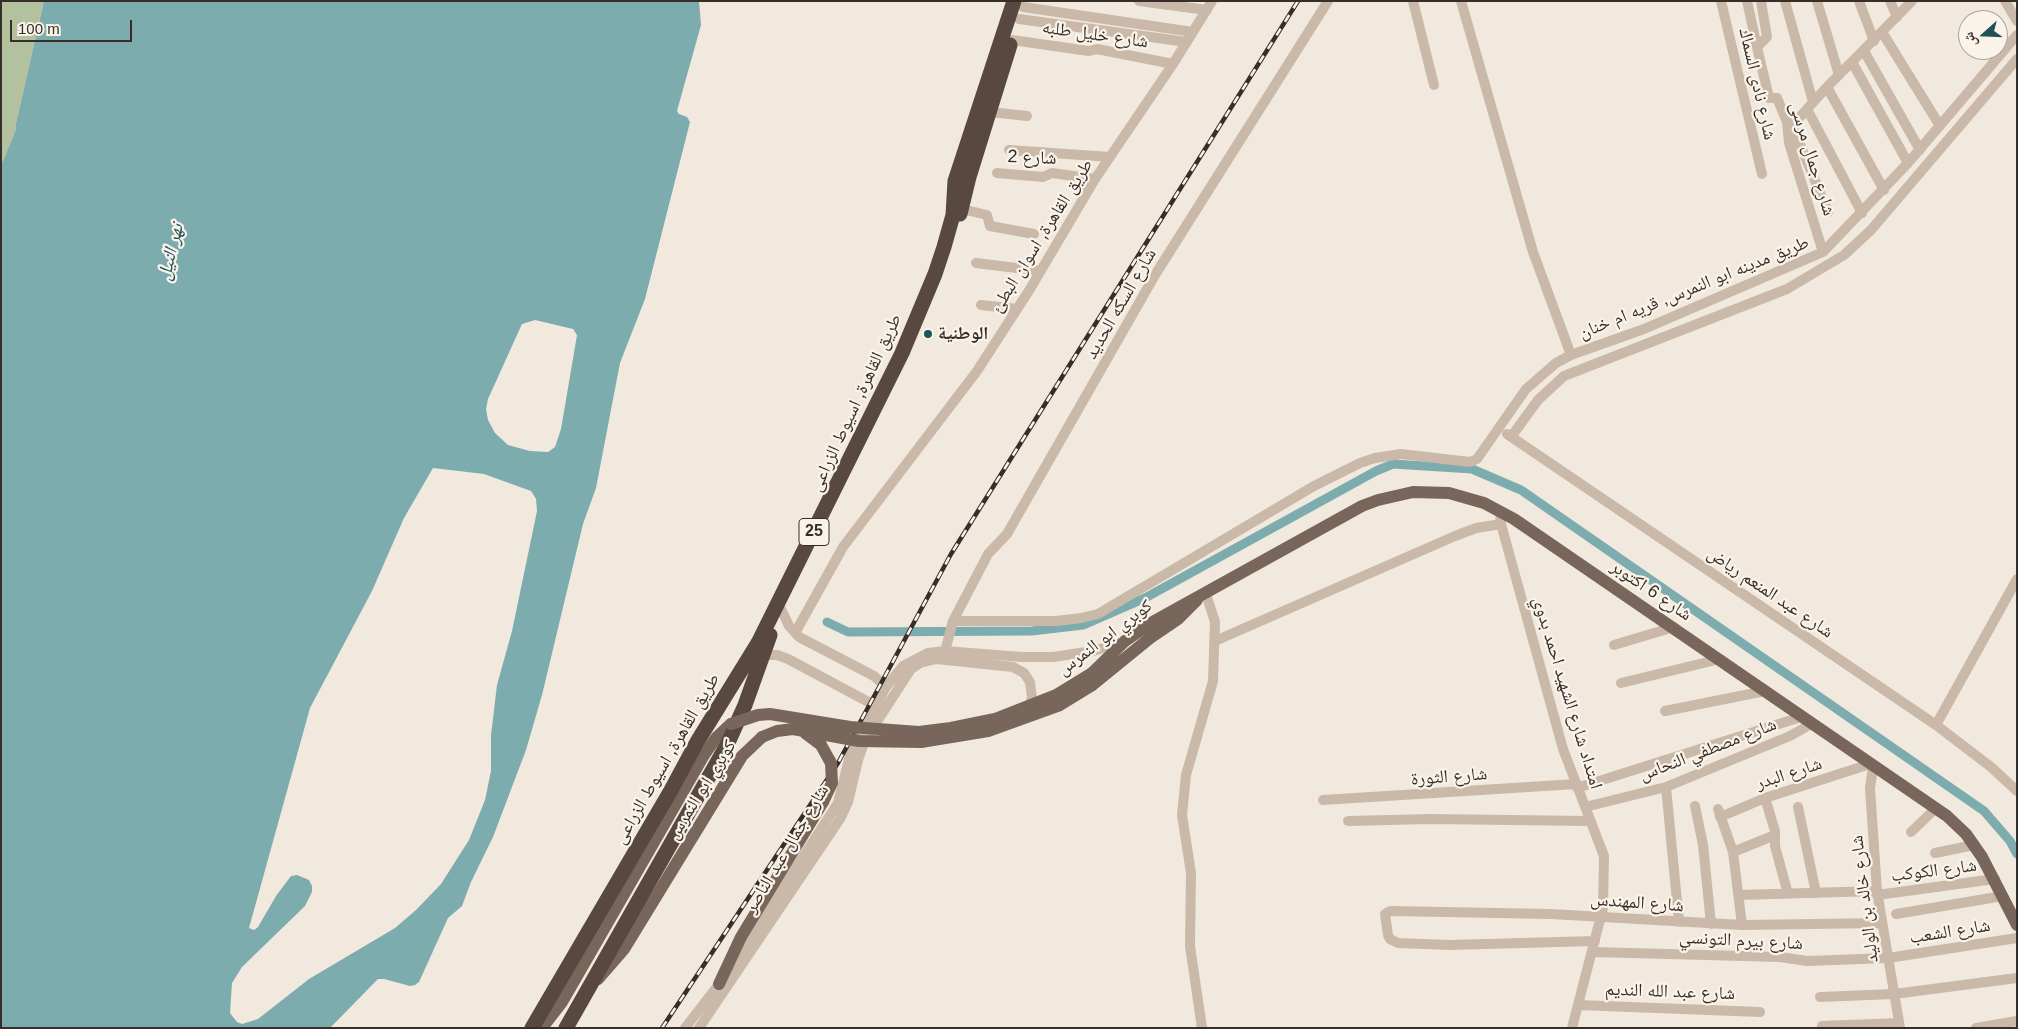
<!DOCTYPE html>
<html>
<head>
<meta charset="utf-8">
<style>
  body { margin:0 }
  #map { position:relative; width:2018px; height:1029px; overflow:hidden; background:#f2e9de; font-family:Helvetica,"Noto Naskh Arabic",sans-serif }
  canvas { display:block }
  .frame { position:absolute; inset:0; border:2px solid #382e29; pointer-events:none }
  .north { position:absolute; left:1958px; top:10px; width:50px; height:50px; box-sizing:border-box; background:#faf3ea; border:1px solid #aca49d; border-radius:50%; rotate:250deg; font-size:14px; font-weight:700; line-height:20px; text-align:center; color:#382e29 }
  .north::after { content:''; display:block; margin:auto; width:18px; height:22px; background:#1f5359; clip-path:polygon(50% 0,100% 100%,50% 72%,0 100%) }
  .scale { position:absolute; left:10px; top:20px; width:122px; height:22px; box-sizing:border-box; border:2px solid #382e29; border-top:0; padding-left:6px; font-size:15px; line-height:18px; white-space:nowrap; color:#382e29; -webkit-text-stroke:4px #faf3ea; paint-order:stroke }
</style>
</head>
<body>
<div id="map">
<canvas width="2018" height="1029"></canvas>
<div class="frame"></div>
<div class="north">ش</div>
<div class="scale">100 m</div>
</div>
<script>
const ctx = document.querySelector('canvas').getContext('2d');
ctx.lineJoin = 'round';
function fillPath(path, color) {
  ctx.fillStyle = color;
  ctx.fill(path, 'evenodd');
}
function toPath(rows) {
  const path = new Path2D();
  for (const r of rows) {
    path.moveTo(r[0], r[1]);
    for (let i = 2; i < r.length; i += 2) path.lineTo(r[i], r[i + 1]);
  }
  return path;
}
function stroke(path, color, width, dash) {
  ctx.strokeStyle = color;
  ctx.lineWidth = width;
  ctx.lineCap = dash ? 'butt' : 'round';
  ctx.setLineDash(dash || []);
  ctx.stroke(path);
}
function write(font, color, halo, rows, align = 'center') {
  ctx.font = font + ' Helvetica,"Noto Naskh Arabic",sans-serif';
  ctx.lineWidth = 4.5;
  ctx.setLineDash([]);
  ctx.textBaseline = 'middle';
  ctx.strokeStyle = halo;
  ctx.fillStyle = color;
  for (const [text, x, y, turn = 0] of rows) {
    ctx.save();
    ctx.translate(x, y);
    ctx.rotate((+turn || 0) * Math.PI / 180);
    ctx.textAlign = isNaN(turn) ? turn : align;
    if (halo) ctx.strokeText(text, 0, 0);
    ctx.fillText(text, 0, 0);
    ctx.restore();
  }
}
const green = toPath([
  [1,1,44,1,16,123,16,129,1,166]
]);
const water = toPath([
  [44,1,699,1,701,25,677,111,679,114,687,117,690,122,645,299,620,363,596,488,583,524,542,695,526,750,493,837,471,882,462,906,448,918,419,982,415,985,410,986,384,979,378,979,330,1028,1,1028,1,166,16,129,16,123],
  [535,320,573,329,577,335,561,429,555,447,548,452,530,451,508,445,495,433,488,420,486,409,488,399,522,324],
  [433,468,484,474,531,491,536,499,537,511,512,631,497,685,491,735,491,771,485,800,469,840,441,884,416,910,395,928,309,979,258,1019,242,1024,237,1022,230,1013,232,983,242,967,305,906,312,892,312,886,309,880,297,875,291,876,276,896,258,927,254,930,249,928,310,708,372,591,404,518]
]);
const canal = toPath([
  [827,622,848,632,1032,631,1083,625,1145,598,1376,471,1393,464,1472,469,1521,490,1984,811,2010,841,2017,854]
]);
const minor = toPath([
  [1139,1,1207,10],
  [1413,1,1434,85],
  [1461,1,1533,252,1571,355],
  [1721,1,1762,174],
  [1747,1,1757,47],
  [1761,1,1767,37,1757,47,1769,98,1777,98,1787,122,1789,143,1823,252],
  [1785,1,1813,102],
  [1817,1,1839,75],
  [1859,1,1874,41],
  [1890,1,1897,17],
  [2005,1,2017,21],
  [1023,7,1193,32],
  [1019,19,1187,42],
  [1882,32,1940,126],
  [1012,40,1089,51,1097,49,1173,64],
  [1864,51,1920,150],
  [1852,62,1908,163],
  [1827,87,1884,190],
  [1807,109,1862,213],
  [990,112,1027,116],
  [1792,125,1828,212],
  [1789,129,1827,87,1912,1],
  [1009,150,1110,157],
  [997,173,1043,177,1052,173,1095,179],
  [962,209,987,215,990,226,1034,234],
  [976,263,1041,271],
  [981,305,1017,309],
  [1507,434,1936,725,1991,767,2017,791],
  [1511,437,1538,400,1564,376,1787,289,1844,255,1871,230,2017,59],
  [1500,512,1501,524,1563,749,1604,856,1603,908,1572,1028],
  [781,609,789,626,799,637,874,676,886,687],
  [953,621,1056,621,1081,618,1098,614,1314,486,1360,463,1375,458,1401,454,1470,462,1477,459,1526,389,1556,363,1571,355,1644,329,1823,252,1908,163,2017,35],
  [795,633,843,547,977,371,1030,289,1095,179,1173,64,1212,1],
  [1215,641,1455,536,1476,528,1501,524],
  [1614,645,1674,627],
  [945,651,953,621,988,554,1007,534,1155,275,1328,1],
  [764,655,777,655,788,659,876,706],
  [1621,683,1720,659],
  [1665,711,1765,691],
  [1936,725,2017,579],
  [1873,767,1870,788,1877,891,1900,1028],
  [1666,787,1679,922],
  [1577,788,1801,717],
  [1765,798,1775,831,1775,846,1788,894],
  [1323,800,1576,784],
  [1695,806,1703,845,1711,924],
  [1585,807,1666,787,1790,736,1811,724],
  [1798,807,1816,893],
  [1718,809,1733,852,1742,925],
  [1720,817,1765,798,1870,764],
  [1348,821,1430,819,1590,821],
  [1911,832,1936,808],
  [1733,852,1775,835],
  [1935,853,1974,845],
  [1739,895,1877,891],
  [1877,895,1995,879],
  [1896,914,2003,896],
  [1595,941,1449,945,1398,943,1390,939,1388,935,1385,914,1390,911,1551,914,1742,925,1882,923],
  [1593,952,1780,957,1807,961,1888,958,2017,938],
  [733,965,838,803,850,755,886,687,903,666,928,653,945,651,1022,657,1053,657,1093,651,1124,642],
  [1820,997,1894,994,2017,978],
  [1578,1005,1760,1012],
  [1822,1026,1899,1023],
  [685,1028,723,979],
  [699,1028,840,819,848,802,858,760,865,740,911,669,920,663,936,659,1013,667,1024,673,1030,682,1032,698,1028,708],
  [1202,1028,1190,946,1191,873,1182,815,1186,775,1213,681,1215,622,1206,594],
  [1976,1028,2017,1021]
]);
const major = toPath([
  [919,732,951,728,995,719,1056,695,1092,673,1125,641,1149,624,1362,506,1378,500,1413,492,1449,493,1484,503,1514,519,1947,816,1966,834,1982,857,2017,925],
  [921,742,988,731,1060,705,1091,686,1150,638,1178,619,1197,600],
  [598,979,624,949,742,756,762,737],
  [719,984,741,937,823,802],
  [542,1028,562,1002,704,755,716,738,731,724]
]);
const highway = toPath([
  [960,214,969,177,1010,45],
  [532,1028,670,792,697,742,758,643,902,353,935,274,944,247,953,215,955,181,1014,1],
  [566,1028,727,745,745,705,770,635]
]);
const rail = toPath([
  [662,1028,838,763,951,554,1298,1]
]);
const majorBridge = toPath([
  [731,724,758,715,770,714,850,727,919,732],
  [805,733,821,745,831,763,832,783,823,802],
  [762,737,777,731,793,729,859,741,921,742]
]);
const markers = [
  [928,334,5,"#1f5359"]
];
const shields = [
  [814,532,30]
];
const shieldNames = [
  ["25",814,532]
];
const streetNames = [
  ["شارع خليل طلبه",1095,35,8],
  ["شارع نادى السماك",1757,84,77],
  ["شارع 2",1032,158,2],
  ["شارع جمال مرسى",1812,159,73],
  ["طريق القاهرة, اسوان البطئ",1042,236,-58],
  ["طريق مدينه ابو النمرس, قريه ام خنان",1694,288,-22],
  ["شارع السكه الحديد",1121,304,-60],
  ["طريق القاهرة, اسيوط الزراعى",856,403,-65],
  ["شارع 6 اكتوبر",1651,591,34],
  ["شارع عبد المنعم رياض",1770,593,34],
  ["كوبري ابو النمرس",1105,638,-37],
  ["امتداد شارع الشهيد احمد بدوي",1567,693,73],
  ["شارع مصطفي النحاس",1708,750,-21],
  ["طريق القاهرة, اسيوط الزراعى",667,759,-60],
  ["شارع البدر",1789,774,-18],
  ["شارع الثورة",1449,777,-4],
  ["كوبري ابو النمرس",702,790,-58],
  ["شارع جمال عبد الناصر",787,849,-59],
  ["شارع الكوكب",1934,871,-7],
  ["شارع خالد بن الوليد",1865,899,-97],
  ["شارع المهندس",1637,903,4],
  ["شارع الشعب",1950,932,-9],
  ["شارع بيرم التونسي",1741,941,3],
  ["شارع عبد الله النديم",1670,992,2]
];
const poiNames = [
  ["الوطنية",938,334]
];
const waterNames = [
  ["نهر النيل",171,252,-76]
];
fillPath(green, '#b4c19e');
fillPath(water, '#7dacaf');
stroke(canal, '#7dacaf', 9);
stroke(minor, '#cab9a9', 10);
stroke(major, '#79665a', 12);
stroke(highway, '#584840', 15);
stroke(rail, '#382e29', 4.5);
stroke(rail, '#faf3ea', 2.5, [8]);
stroke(majorBridge, '#79665a', 12);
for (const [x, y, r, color] of markers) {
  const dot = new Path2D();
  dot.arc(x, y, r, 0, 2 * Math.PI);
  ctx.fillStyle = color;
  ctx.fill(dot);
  stroke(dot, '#faf3ea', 2);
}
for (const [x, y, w] of shields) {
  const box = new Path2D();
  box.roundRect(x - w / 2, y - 13.5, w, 27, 4);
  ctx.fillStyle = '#faf3ea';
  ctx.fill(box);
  stroke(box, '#382e29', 1);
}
write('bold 16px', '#382e29', null, shieldNames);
write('18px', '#382e29', '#faf3ea', streetNames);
write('bold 18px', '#382e29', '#faf3ea', poiNames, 'left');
write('italic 19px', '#1f5359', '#faf3ea', waterNames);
</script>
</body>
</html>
